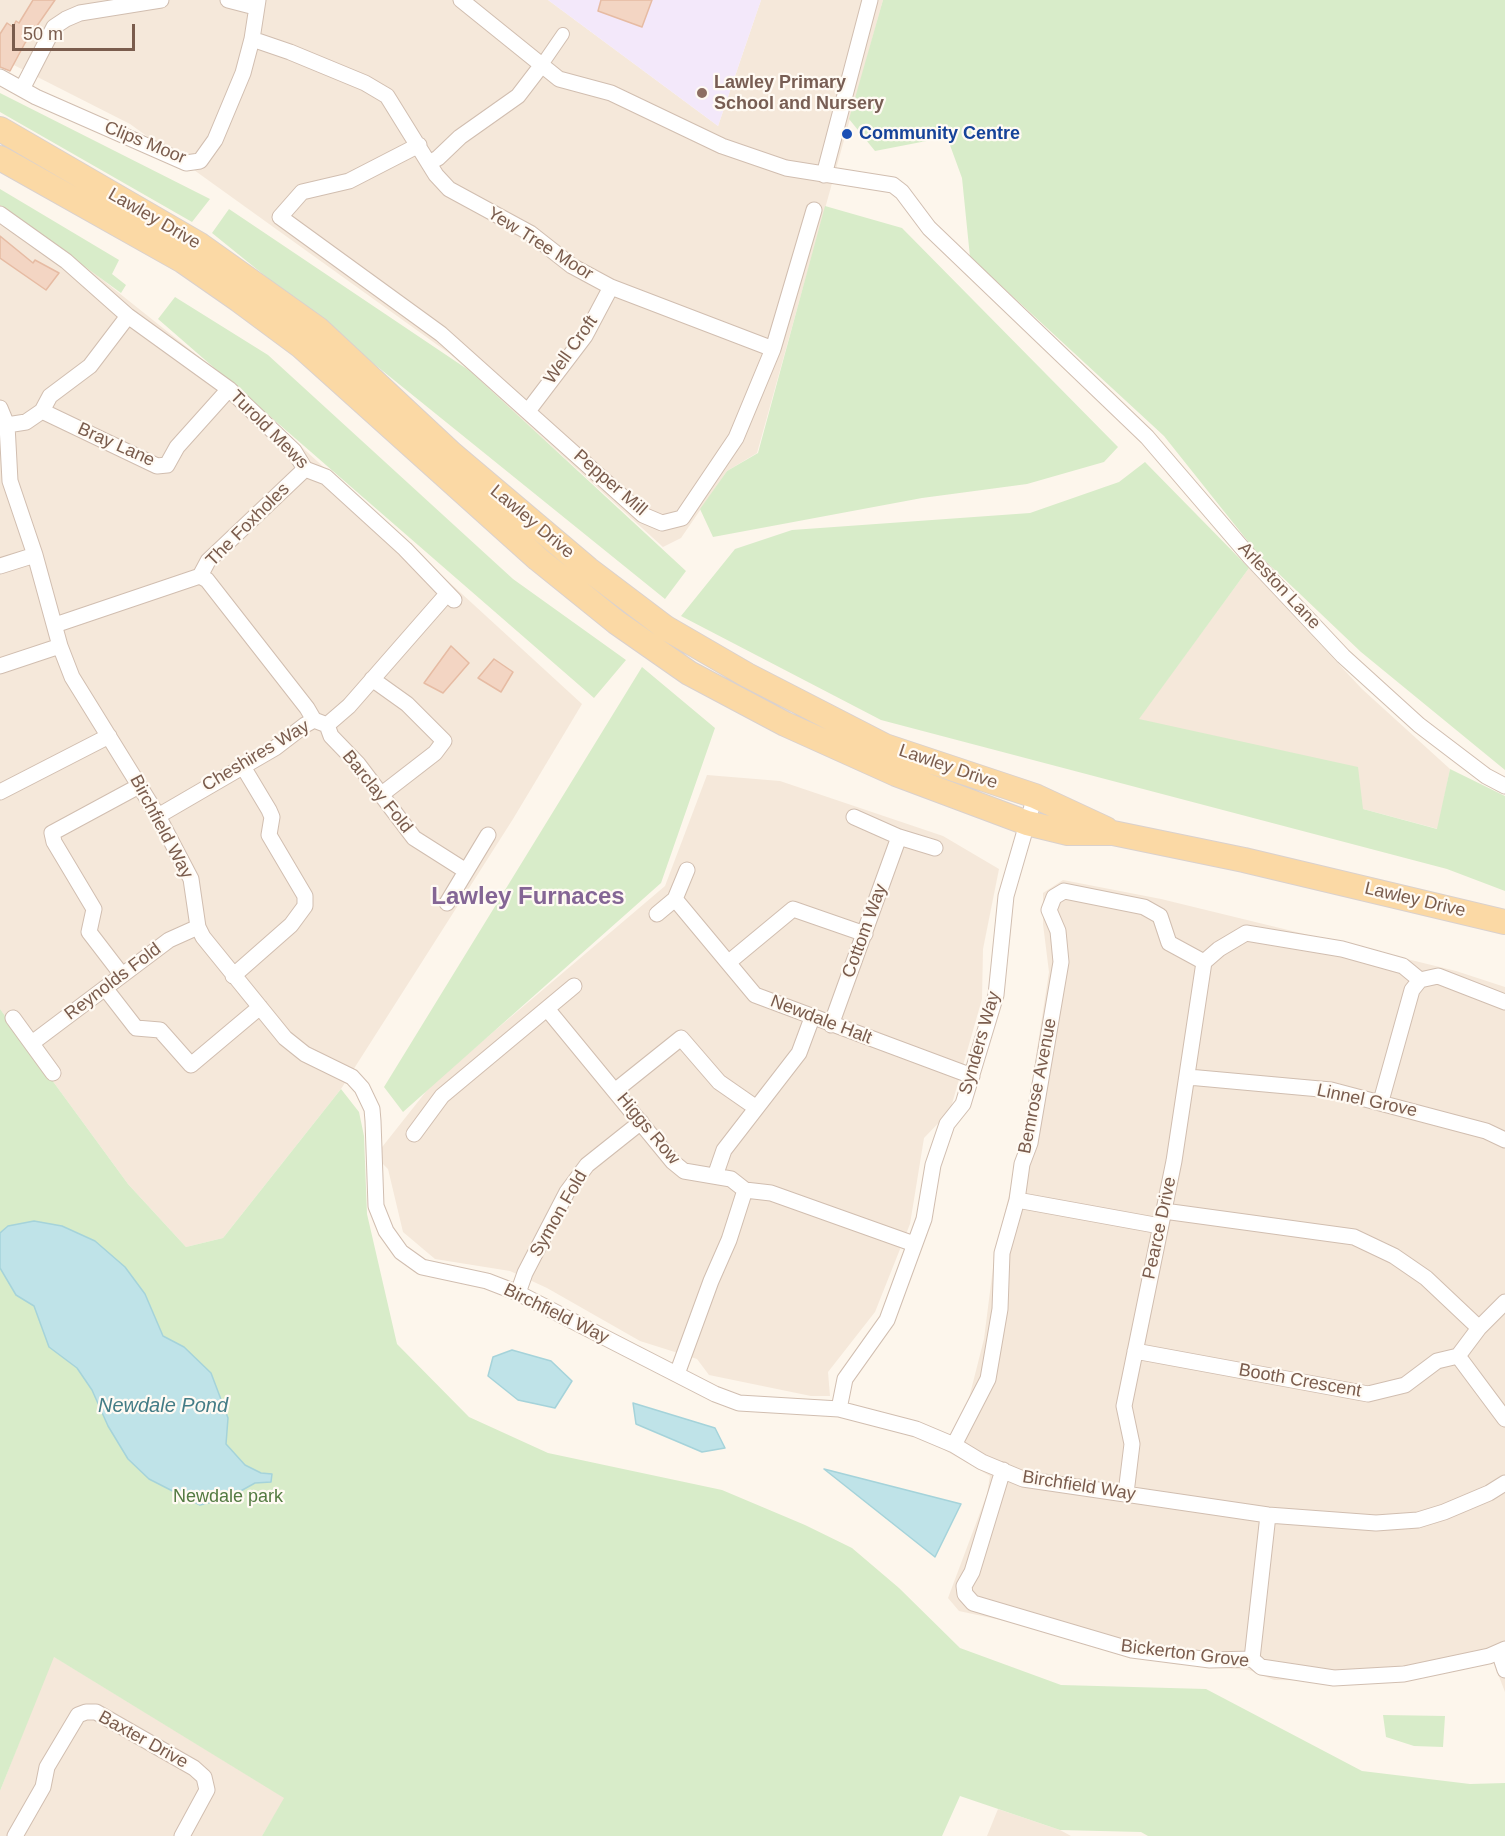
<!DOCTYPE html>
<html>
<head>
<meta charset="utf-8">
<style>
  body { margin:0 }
  #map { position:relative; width:1505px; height:1836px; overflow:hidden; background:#fdf6ec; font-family:Helvetica,sans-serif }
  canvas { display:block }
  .scale { position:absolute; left:12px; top:24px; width:123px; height:27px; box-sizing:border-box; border:3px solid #7a5c4d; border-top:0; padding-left:8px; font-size:18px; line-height:21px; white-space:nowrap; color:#7a5c4d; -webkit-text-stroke:4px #fffaf3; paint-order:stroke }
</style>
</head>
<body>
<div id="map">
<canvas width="1505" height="1836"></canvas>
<div class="scale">50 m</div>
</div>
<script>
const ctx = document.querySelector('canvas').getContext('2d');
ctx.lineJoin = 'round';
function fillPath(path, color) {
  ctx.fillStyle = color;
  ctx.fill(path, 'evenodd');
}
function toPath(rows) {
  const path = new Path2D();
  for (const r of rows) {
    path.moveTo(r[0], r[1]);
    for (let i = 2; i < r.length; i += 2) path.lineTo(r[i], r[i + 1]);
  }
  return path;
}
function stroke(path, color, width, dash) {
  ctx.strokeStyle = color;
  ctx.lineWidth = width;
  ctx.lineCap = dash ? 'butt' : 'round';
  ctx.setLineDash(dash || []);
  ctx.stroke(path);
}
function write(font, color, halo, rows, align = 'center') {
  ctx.font = font + ' Helvetica,sans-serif';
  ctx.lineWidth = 4.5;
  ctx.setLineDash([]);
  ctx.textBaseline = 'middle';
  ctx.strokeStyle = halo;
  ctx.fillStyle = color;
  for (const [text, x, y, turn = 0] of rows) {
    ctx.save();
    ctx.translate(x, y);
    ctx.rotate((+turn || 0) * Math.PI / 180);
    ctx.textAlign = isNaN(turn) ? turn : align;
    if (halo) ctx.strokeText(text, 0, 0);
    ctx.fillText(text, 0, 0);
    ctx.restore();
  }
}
const residential = toPath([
  [0,0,548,0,718,126,761,0,883,0,757,453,727,471,681,538,663,547,450,354,130,124,0,58],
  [0,204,94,273,233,384,582,704,513,819,341,1089,223,1238,186,1247,128,1184,0,1009],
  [1249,568,1362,689,1450,769,1438,829,1363,809,1138,719],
  [707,775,780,781,943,836,999,869,983,949,982,999,950,1111,924,1138,910,1224,875,1312,828,1372,830,1396,811,1396,709,1375,697,1359,640,1341,547,1288,510,1271,435,1259,403,1232,388,1169,375,1156,432,1084,665,886],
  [1063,880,1161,899,1456,971,1505,987,1505,1692,1493,1661,1358,1681,1274,1680,1249,1670,1174,1664,1098,1648,1010,1622,959,1611,948,1598,987,1494,990,1476,941,1448,965,1414,984,1339,995,1252,1024,1134,1049,972,1043,924,1043,893],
  [53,1656,285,1798,262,1836,0,1836,0,1791],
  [998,1809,1060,1830,1071,1836,987,1836]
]);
const education = toPath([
  [548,0,761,0,718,126]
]);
const green = toPath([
  [883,0,1505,0,1505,770,1361,652,1258,554,1164,436,970,257,962,178,947,137,875,151,849,119],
  [0,93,210,199,192,222,0,112],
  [0,189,119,260,112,274,126,285,121,293,0,205],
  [825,206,902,228,1118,447,1104,462,1027,484,922,498,713,537,700,509,727,471,758,453],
  [229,209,470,371,686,571,665,599,212,233],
  [175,297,268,355,513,579,626,660,594,698,158,319],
  [1145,462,1249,568,1139,719,1358,767,1363,809,1437,829,1450,769,1505,796,1505,891,1447,869,881,720,681,616,735,549,792,530,1030,513,1119,482],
  [642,667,715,728,661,883,403,1112,384,1087],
  [0,1009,128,1184,186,1247,223,1238,341,1089,359,1112,364,1136,367,1214,397,1344,469,1417,548,1453,722,1490,805,1525,852,1548,899,1588,960,1648,1061,1685,1206,1689,1362,1771,1470,1784,1505,1783,1505,1836,1148,1836,1141,1832,1060,1830,960,1796,942,1836,262,1836,284,1798,54,1657,0,1791],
  [1383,1715,1445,1716,1443,1747,1414,1746,1386,1737]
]);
const water = toPath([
  [34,1221,62,1226,95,1241,125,1267,145,1294,163,1336,184,1347,211,1373,228,1418,226,1444,245,1465,261,1473,272,1474,271,1482,255,1483,228,1498,200,1505,149,1479,128,1459,108,1426,92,1390,77,1368,49,1347,34,1306,16,1295,0,1268,0,1233,8,1226,34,1221],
  [512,1350,551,1361,572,1381,555,1408,518,1400,488,1376,493,1357,512,1350],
  [633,1403,715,1428,725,1448,702,1452,636,1424,633,1403],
  [824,1469,961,1504,935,1557,824,1469]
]);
const building = toPath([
  [33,0,55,0,25,43,10,71,0,67,0,34,7,23,13,27,16,21,19,23,33,0],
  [601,0,652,0,642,27,598,11,601,0],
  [0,236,33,263,35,260,59,273,46,290,0,258,0,236],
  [451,646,469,663,443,693,424,683,451,646],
  [494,659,513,672,501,692,478,678,494,659]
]);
const pedestrian = toPath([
  [541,66,563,34]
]);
const minor = toPath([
  [228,0,255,7],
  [461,0,559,79,611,93,722,146,786,168,893,185,902,192,929,228,1147,437,1250,557,1343,656,1419,725,1486,776,1505,786],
  [252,39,290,52,365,83,387,96,436,175,449,189,530,233,572,266,611,287,773,349],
  [0,77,36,97,186,163,200,161,215,140,243,73,252,39,258,0],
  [22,89,54,27,66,19,80,13,161,0],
  [419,145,349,181,302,192,280,217,441,334,643,515,662,523,682,518,736,438,773,349,814,210],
  [429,163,438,158,460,137,518,96,541,66],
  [824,175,870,0],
  [0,214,66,261,128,316,90,366,50,396,42,411,26,422,7,425],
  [128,316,229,389,294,451,305,469,326,477,405,549,454,600],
  [0,408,7,425,10,481,35,555,60,646,72,677,158,816,191,879,198,927,203,937,285,1038,305,1054,352,1077,362,1088,372,1109,373,1121,376,1206,386,1231,401,1252,422,1267,487,1281,518,1293,715,1394,739,1403,839,1409,916,1429,954,1445,982,1462,1023,1479,1268,1515,1376,1523,1418,1520,1444,1512,1489,1493,1505,1483],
  [42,411,157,466,167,465,177,447,229,389],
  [528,411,585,336,611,287],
  [0,566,35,555],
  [200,576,207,580,307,708,314,720],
  [55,625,200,576,208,561,305,469],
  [0,666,60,646],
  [372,679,407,704,444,741,435,753,382,794],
  [327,725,331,736,358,764,414,838,466,871],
  [0,792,109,736],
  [158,816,275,748,305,725,314,720,327,725,349,706,447,594],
  [854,817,899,837,935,848],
  [687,870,675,899,755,995,972,1076],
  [447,903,488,835],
  [657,914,675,899],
  [729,962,793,909,865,934],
  [1204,962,1219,949,1246,933,1342,949,1403,966,1420,980],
  [122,975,89,932,94,909,54,842,52,833,139,786],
  [233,976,291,925,305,906,305,896,269,835,272,817,269,810,242,765],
  [1420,980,1438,976,1505,1002],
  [105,988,136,1028,160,1030,191,1065,260,1007],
  [548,1010,673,1162,684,1171,731,1179,745,1190,771,1193,914,1244],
  [13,1018,53,1073],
  [831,1025,899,837],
  [32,1043,169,940,198,927],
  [1188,1077,1331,1090,1486,1131,1505,1140],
  [616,1090,681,1038,719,1082,755,1107],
  [1381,1101,1412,990,1420,980],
  [414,1134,442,1096,574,986],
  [715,1176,724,1150,799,1053,812,1018],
  [1017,1200,1160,1226],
  [1164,1211,1354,1237,1394,1256,1426,1278,1479,1328],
  [518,1293,525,1273,567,1192,587,1165,641,1122],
  [1135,1351,1368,1394,1405,1385,1437,1361,1458,1356,1479,1328,1505,1302],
  [1458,1356,1505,1419],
  [677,1374,711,1281,729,1240,745,1190],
  [839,1409,845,1379,887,1320,924,1219,933,1165,947,1124,963,1104,996,995,1006,896,1035,796],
  [954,1445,988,1379,1000,1309,1002,1253,1017,1200,1022,1164,1030,1143,1061,962,1058,931,1049,910,1054,897,1064,891,1144,907,1160,916,1169,943,1204,962],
  [1003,1470,972,1572,964,1586,965,1594,973,1603,1132,1650,1210,1660,1252,1659,1261,1667,1334,1678,1404,1674,1489,1656,1505,1649],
  [1126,1493,1132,1444,1124,1406,1174,1161,1204,962],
  [1499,1652,1505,1670],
  [1252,1659,1268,1515],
  [15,1836,43,1787,47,1767,78,1715,86,1712,96,1712,194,1768,204,1777,207,1790,182,1836]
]);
const primary = toPath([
  [0,129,200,245,318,329,452,454,588,569,666,628,747,675,885,746,1035,796,1106,829],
  [0,158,183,261,239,300,301,346,538,559,616,622,689,673,785,724,896,774,1027,823,1068,833,1113,833,1244,860,1505,922]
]);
const markers = [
  [702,93,6,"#8d6e63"],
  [847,134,6,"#1a4fb4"]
];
const educationNames = [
  ["Lawley Primary",714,83],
  ["School and Nursery",714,104]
];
const transitNames = [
  ["Community Centre",859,134]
];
const streetNames = [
  ["Clips Moor",145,143,22],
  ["Lawley Drive",154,219,30],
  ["Yew Tree Moor",540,244,32],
  ["Well Croft",571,350,-55],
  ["Turold Mews",269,430,45],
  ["Bray Lane",116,445,24],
  ["Pepper Mill",610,483,41],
  ["Lawley Drive",532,522,40],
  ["The Foxholes",248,525,-45],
  ["Arleston Lane",1279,586,47],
  ["Cheshires Way",256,756,-31],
  ["Lawley Drive",948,767,19],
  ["Barclay Fold",377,792,51],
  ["Birchfield Way",161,827,62],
  ["Lawley Drive",1415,900,13],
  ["Cottom Way",865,931,-70],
  ["Reynolds Fold",113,982,-37],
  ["Newdale Halt",821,1020,21],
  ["Synders Way",980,1043,-74],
  ["Bemrose Avenue",1038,1086,-79],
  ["Linnel Grove",1367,1101,12],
  ["Higgs Row",648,1129,50],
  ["Symon Fold",559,1214,-60],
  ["Pearce Drive",1160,1228,-78],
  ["Birchfield Way",556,1314,26],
  ["Booth Crescent",1300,1381,10],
  ["Birchfield Way",1079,1486,9],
  ["Bickerton Grove",1185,1654,7],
  ["Baxter Drive",143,1740,29]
];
const parkNames = [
  ["Newdale park",228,1497]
];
const waterNames = [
  ["Newdale Pond",163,1406]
];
const districtNames = [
  ["Lawley Furnaces",528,897]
];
fillPath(residential, '#f5e8da');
fillPath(education, '#f3e8fa');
fillPath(green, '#d8ecc9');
fillPath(water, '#bfe3e8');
stroke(water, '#a5d3da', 1.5);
fillPath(building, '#f3d5c3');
stroke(building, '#e6bba3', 1.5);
stroke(pedestrian, '#d1beb0', 14);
stroke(minor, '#d1beb0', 17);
stroke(primary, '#dad1cd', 26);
stroke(pedestrian, '#fff', 12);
stroke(minor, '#fff', 15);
stroke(primary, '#fbd9a5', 24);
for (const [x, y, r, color] of markers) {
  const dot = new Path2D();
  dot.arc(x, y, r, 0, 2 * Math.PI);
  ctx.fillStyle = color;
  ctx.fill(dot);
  stroke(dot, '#fffaf3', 2);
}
write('bold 18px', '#785e54', '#fffaf3', educationNames, 'left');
write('bold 18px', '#164399', '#fffaf3', transitNames, 'left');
write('18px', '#7a5c4d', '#fffaf3', streetNames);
write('18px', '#537a41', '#fffaf3', parkNames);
write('italic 20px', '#437c86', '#fffaf3', waterNames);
write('bold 24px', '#846695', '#fffaf3', districtNames);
</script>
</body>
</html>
